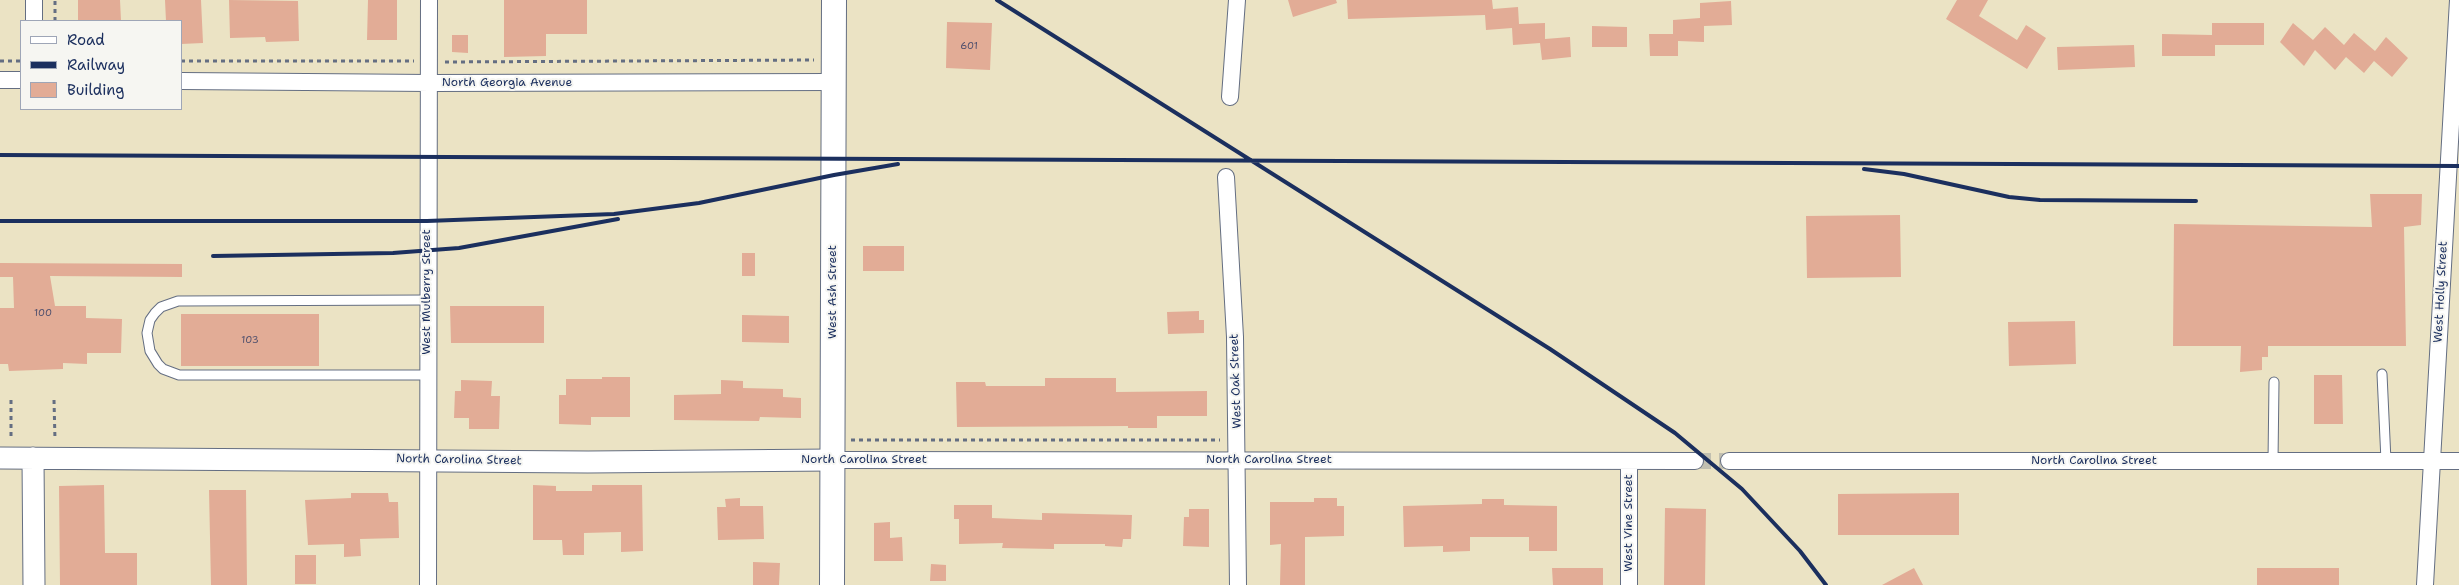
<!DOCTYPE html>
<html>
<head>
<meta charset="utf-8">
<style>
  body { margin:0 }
  #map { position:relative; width:2459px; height:585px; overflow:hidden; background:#ebe3c4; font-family:"Shantell Sans",sans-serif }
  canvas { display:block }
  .legend { position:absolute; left:20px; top:20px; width:162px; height:90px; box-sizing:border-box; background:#f6f6f2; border:1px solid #9ea6b7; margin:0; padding:6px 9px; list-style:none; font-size:15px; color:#1b2f5e }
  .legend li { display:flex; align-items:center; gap:10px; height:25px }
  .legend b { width:25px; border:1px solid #9ea6b7 }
</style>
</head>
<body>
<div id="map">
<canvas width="2459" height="585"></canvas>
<ul class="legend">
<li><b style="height:6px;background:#fff"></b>Road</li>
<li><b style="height:6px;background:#1b2f5e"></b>Railway</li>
<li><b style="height:14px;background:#e2ac96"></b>Building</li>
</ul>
</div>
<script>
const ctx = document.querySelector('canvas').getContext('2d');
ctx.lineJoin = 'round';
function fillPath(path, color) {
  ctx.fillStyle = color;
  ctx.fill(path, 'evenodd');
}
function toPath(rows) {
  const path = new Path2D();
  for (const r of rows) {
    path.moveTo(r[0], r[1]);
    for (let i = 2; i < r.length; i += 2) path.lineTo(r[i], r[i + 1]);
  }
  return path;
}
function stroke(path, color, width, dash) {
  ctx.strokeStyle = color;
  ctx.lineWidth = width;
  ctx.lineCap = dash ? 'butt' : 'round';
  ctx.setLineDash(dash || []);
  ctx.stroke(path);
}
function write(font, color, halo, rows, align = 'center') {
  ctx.font = font + ' "Shantell Sans",sans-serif';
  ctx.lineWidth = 4;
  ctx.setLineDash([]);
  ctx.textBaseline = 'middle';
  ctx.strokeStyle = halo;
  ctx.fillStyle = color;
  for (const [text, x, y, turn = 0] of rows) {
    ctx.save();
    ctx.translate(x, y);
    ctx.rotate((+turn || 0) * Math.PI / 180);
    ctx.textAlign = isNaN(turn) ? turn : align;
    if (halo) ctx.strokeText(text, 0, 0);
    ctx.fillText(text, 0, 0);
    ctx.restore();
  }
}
const building = toPath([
  [78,0,120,0,121,21,78,21],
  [165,0,201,0,203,43,181,44,181,21,166,21],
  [229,0,298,1,299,41,266,42,265,37,230,38],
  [368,0,397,0,397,40,367,40],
  [504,0,587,0,587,34,546,34,546,56,504,57],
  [1288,0,1336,0,1337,3,1293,17],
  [1347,0,1492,0,1493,9,1518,7,1519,24,1545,23,1545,39,1570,37,1571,57,1542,60,1540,43,1513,45,1512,28,1486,30,1485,15,1348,19],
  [1957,0,1988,0,1979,16,2017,40,2026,25,2046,38,2027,69,1946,19],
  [1731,1,1732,25,1704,26,1704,42,1678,41,1678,56,1650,56,1649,34,1673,34,1673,20,1700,18,1700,3],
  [947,22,992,23,990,70,946,68],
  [2212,23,2264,23,2264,45,2215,45,2215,56,2162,56,2162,34,2212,35],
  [2293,23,2313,40,2325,27,2344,45,2354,33,2375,51,2386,37,2408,58,2392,77,2374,61,2364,73,2346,57,2335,70,2315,50,2304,66,2280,42],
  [1592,26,1627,27,1627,47,1592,47],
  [452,35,468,35,468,53,452,52],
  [2134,45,2135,67,2058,70,2057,47],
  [2370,194,2422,194,2421,225,2404,227,2406,346,2268,346,2268,357,2262,357,2262,370,2240,372,2241,346,2173,346,2174,224,2372,227],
  [1900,215,1901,277,1807,278,1806,216],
  [863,246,904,246,904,271,863,271],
  [742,253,755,253,755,276,742,276],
  [0,263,182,264,182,277,50,276,55,306,86,306,86,318,122,319,121,353,87,353,87,364,63,363,63,369,9,371,8,364,0,364,0,308,14,308,13,277,0,277],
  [450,306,544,306,544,343,451,343],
  [1199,311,1199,320,1204,320,1204,333,1168,334,1167,312],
  [181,314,319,314,319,366,181,366],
  [742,315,789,316,789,343,742,342],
  [2075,321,2076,364,2009,366,2008,322],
  [2314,375,2342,375,2343,424,2314,424],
  [602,377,630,377,630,417,591,417,591,425,559,424,559,395,566,395,566,379,602,379],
  [1045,378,1116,378,1116,392,1207,391,1207,416,1157,416,1157,428,1128,428,1128,426,957,427,956,382,985,382,986,386,1045,386],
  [461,380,492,381,491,396,500,396,499,429,469,429,469,418,454,418,455,391,461,391],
  [721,380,743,381,743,388,783,389,783,397,801,398,801,418,760,417,759,421,674,420,674,395,721,394],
  [104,485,105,553,137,553,137,585,60,585,59,486],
  [533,485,556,486,556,491,592,491,592,485,642,485,643,551,621,552,621,532,584,533,584,555,563,555,562,540,533,540],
  [209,490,246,490,247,585,211,585],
  [351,493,388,493,389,502,398,502,399,538,360,539,361,556,344,557,344,544,308,545,305,500,351,498],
  [1959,493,1959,535,1838,535,1838,494],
  [740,498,740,506,763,506,764,539,718,540,717,507,726,507,725,499],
  [1314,498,1337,498,1337,506,1344,506,1344,536,1305,537,1305,585,1280,585,1281,544,1270,545,1270,502,1314,502],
  [1482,499,1504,499,1504,505,1557,506,1557,551,1529,551,1529,537,1470,537,1470,551,1443,552,1443,546,1404,547,1403,506,1482,504],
  [954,505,992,505,992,518,1042,520,1042,513,1132,515,1131,539,1123,539,1122,547,1105,546,1105,544,1054,544,1054,549,1002,548,1003,543,959,544,959,519,954,519],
  [1665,508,1706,509,1705,585,1664,585],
  [1189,509,1209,509,1209,547,1183,546,1184,517,1189,517],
  [890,522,890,538,902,537,903,561,874,561,874,523],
  [295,555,316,555,316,584,295,584],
  [753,562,780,563,779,585,753,585],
  [931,564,946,565,946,581,930,581],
  [1552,568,1603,568,1603,585,1553,585],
  [1914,568,1923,585,1882,585],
  [2257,568,2339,568,2339,585,2257,585]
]);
const minorTunnel = toPath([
  [1695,461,1729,461]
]);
const path = toPath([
  [55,21,55,0],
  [0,61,20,61],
  [181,61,414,61],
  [445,62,814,60],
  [11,400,11,440],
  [54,400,55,440],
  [851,440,1220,440]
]);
const service = toPath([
  [427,300,178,301,161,307,155,313,150,320,147,333,150,351,158,364,163,369,179,375,427,375],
  [2382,374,2386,461],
  [2273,461,2274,382]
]);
const minor = toPath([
  [34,0,34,21],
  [0,80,21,80],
  [181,81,430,83,832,82],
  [1230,97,1237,0],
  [1226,177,1235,337,1238,585],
  [833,460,1695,461],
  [1629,461,1629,585],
  [1729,461,2459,461],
  [428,585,429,0],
  [2425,585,2458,0]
]);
const tertiary = toPath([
  [0,458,588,462,833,460],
  [33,458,34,585]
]);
const secondary = toPath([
  [832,585,834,0]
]);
const rail = toPath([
  [997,0,1550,349,1675,433,1742,489,1800,551,1826,585],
  [0,155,2459,166],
  [1864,169,1904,174,2009,197,2040,200,2196,201],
  [0,221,427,221,614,214,699,203,834,175,898,164],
  [213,256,393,253,459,248,618,219]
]);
const numberNames = [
  ["601",969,46],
  ["100",43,313],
  ["103",250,340]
];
const streetNames = [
  ["North Georgia Avenue",507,83],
  ["West Mulberry Street",427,292,-90],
  ["West Ash Street",833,292,-90],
  ["West Holly Street",2441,292,-87],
  ["West Oak Street",1236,381,-92],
  ["North Carolina Street",459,460,1],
  ["North Carolina Street",864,460],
  ["North Carolina Street",1269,460],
  ["North Carolina Street",2094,461],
  ["West Vine Street",1629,523,-90]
];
fillPath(building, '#e2ac96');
stroke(minorTunnel, '#c1bfb0', 16, [16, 8]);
stroke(service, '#646e82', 11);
stroke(minor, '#646e82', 18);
stroke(tertiary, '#646e82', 23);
stroke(secondary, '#646e82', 26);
stroke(path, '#646e82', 3, [4, 4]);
stroke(service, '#fff', 9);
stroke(minor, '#fff', 16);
stroke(tertiary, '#fff', 21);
stroke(secondary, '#fff', 24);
stroke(rail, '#1b2f5e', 4);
write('10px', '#4d4e6c', null, numberNames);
write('12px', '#1b2f5e', '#f6f6f2', streetNames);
</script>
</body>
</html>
